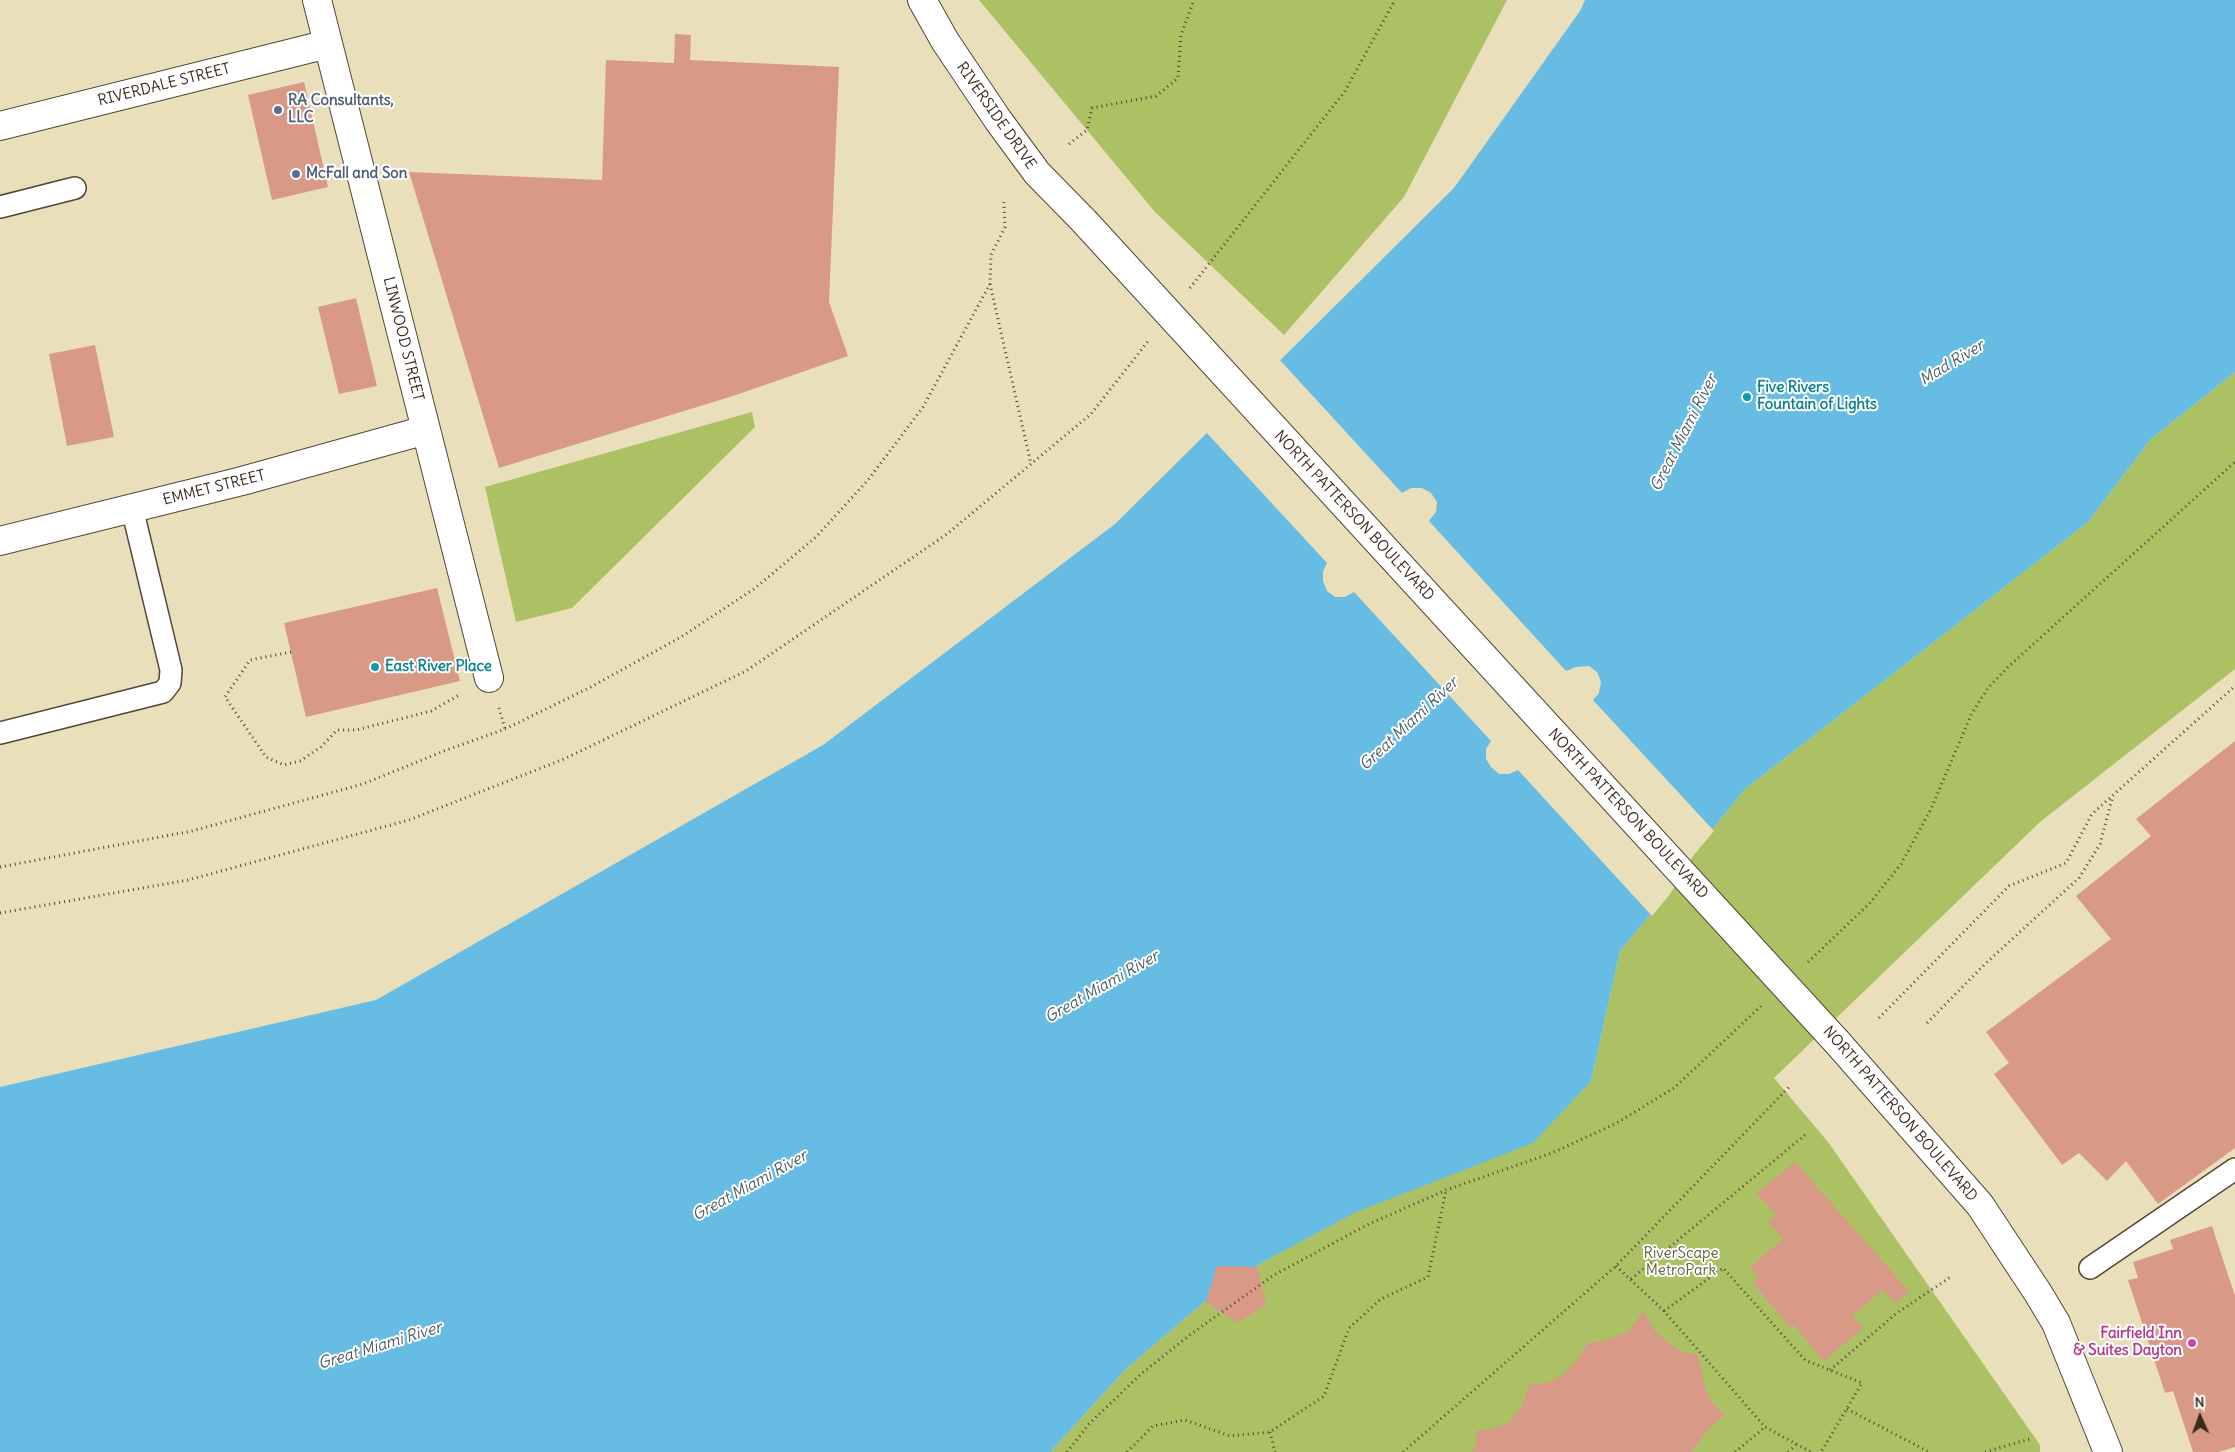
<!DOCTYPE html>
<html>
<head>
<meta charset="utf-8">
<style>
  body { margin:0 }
  #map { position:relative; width:2235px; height:1452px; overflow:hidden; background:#eadfbb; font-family:Delius,sans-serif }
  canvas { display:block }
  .north { position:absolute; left:2175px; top:1392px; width:50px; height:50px; -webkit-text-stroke:4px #fff; paint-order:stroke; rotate:358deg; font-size:14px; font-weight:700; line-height:20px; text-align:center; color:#3b2a1e }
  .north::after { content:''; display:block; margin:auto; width:18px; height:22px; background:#3b2a1e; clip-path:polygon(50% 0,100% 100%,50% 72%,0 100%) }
</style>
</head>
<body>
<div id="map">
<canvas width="2235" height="1452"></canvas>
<div class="north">N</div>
</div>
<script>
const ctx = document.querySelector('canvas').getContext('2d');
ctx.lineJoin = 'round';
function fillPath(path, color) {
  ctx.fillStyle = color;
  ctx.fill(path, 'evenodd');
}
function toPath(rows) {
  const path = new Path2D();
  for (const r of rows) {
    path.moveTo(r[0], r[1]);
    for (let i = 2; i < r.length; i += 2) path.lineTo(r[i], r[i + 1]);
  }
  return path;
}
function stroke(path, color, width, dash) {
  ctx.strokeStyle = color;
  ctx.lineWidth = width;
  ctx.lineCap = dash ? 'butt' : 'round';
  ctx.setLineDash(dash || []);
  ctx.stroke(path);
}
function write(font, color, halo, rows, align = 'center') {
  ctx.font = font + ' Delius,sans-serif';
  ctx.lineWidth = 4;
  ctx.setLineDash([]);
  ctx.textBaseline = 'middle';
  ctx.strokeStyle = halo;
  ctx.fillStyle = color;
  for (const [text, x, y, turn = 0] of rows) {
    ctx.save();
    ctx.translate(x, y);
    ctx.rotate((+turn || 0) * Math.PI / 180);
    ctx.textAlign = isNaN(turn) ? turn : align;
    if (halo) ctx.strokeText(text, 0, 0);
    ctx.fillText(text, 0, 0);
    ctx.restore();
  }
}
const green = toPath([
  [979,0,1507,0,1404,197,1284,335,1155,212],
  [2235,372,2235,669,2040,822,1774,1078,1828,1142,2040,1445,2040,1452,1050,1452,1126,1369,1204,1302,1263,1262,1591,1081,1620,951,1668,893,1691,855,1745,789,2088,522,2150,440],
  [752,412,755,427,572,608,516,622,485,487]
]);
const water = toPath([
  [1585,0,2235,0,2235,372,2150,440,2088,522,1745,789,1691,855,1668,893,1620,951,1591,1081,1533,1143,1354,1213,1263,1262,1204,1302,1126,1369,1050,1452,0,1452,0,1087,376,1000,823,745,1115,524,1454,188,1580,11]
]);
const pier = toPath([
  [1278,358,1402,493,1411,488,1422,488,1431,493,1437,502,1436,512,1429,521,1566,671,1576,667,1589,666,1597,672,1601,682,1599,693,1593,700,1714,831,1693,856,1670,894,1652,916,1518,770,1509,774,1499,774,1491,767,1486,759,1486,749,1491,741,1354,592,1345,597,1335,597,1327,591,1323,581,1323,571,1327,563,1205,431]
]);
const building = toPath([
  [675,34,691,35,690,60,839,67,829,302,848,356,736,395,499,468,409,172,602,180,606,60,674,63],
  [304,82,328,187,272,200,248,95],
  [356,298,377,386,339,394,318,307],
  [95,345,114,437,67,446,49,354],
  [437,588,460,681,306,717,284,623],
  [2235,741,2235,1148,2158,1204,2126,1161,2107,1181,2079,1153,2062,1165,1994,1074,2009,1063,1986,1032,2111,939,2076,896,2151,836,2136,819],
  [1795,1162,1909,1291,1895,1303,1883,1290,1852,1316,1863,1328,1824,1361,1794,1325,1790,1327,1753,1283,1759,1278,1750,1267,1783,1239,1768,1221,1776,1214,1756,1194],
  [2212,1226,2235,1296,2235,1447,2219,1452,2193,1452,2173,1391,2165,1393,2128,1280,2138,1278,2133,1262,2173,1249,2170,1240],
  [1217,1266,1258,1267,1266,1305,1237,1323,1206,1302],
  [1643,1311,1654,1330,1667,1342,1682,1352,1698,1355,1705,1388,1712,1402,1725,1415,1711,1426,1691,1452,1472,1452,1476,1446,1477,1430,1493,1429,1509,1422,1522,1406,1529,1385,1548,1383,1564,1374,1578,1359,1588,1343,1608,1340,1629,1331]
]);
const path = toPath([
  [1069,144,1087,130,1092,108,1156,96,1178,78,1181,35,1194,0],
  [990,284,1031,464],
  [1190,288,1345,91,1395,0],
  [291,652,250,660,225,697,266,757,284,765,300,761,321,747,337,730,356,730,431,711,461,694],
  [499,708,505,729],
  [0,867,192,831,363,784,444,751,505,729,589,688,681,637,754,589,816,537,868,480,923,407,990,284,991,255,1005,227,1004,202],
  [0,913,188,880,409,820,564,759,746,671,947,534,1091,414,1149,340],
  [1808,962,1869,904,1901,864,1931,809,1971,715,1988,688,2008,667,2235,462],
  [1879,1018,2009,886,2066,863,2092,814,2235,686],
  [1927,1023,1986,963,2079,878,2100,844,2112,799],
  [1616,1266,1664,1311,1765,1427,1811,1452],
  [1631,1279,1805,1135],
  [1664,1311,1723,1268,1805,1360,1862,1383,1821,1452],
  [1830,1370,1897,1313,1952,1276],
  [1847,1409,1929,1452],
  [1270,1432,1275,1452],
  [1067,1452,1089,1424,1141,1374,1191,1334,1274,1275,1369,1224,1446,1190,1552,1153,1615,1124,1674,1088,1761,1006],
  [1127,1452,1153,1426,1185,1420,1230,1436,1270,1432,1324,1396,1349,1328,1381,1299,1428,1277,1446,1190],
  [1403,1452,1616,1266,1789,1087],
  [1735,1452,1765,1427],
  [1788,1452,1796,1445],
  [1985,1452,2030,1439]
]);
const service = toPath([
  [0,207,75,188],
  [0,733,163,692,170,683,171,670,132,508],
  [2090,1268,2235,1169]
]);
const minor = toPath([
  [317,0,489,678],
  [0,126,328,44],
  [0,541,242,481,426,430]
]);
const secondary = toPath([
  [922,0,945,41,998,120,1037,173,1084,221],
  [1837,1042,1980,1205,2038,1293,2056,1323,2108,1452]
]);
const secondaryBridge = toPath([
  [1084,221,1837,1042]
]);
const markers = [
  [278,110,5,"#5c6f8a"],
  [296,174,5,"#5c6f8a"],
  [1747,397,5,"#0f9aa8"],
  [375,667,5,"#0f9aa8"],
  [2192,1343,5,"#d1479c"]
];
const streetNames = [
  ["RIVERDALE STREET",164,85,-14],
  ["RIVERSIDE DRIVE",996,116,55],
  ["LINWOOD STREET",403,339,76],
  ["EMMET STREET",214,488,-14],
  ["NORTH PATTERSON BOULEVARD",1354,516,47],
  ["NORTH PATTERSON BOULEVARD",1628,814,47],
  ["NORTH PATTERSON BOULEVARD",1900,1114,49]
];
const serviceNames = [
  ["RA Consultants,",288,101],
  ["LLC",288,118],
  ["McFall and Son",306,174]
];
const cultureNames = [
  ["Five Rivers",1757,388],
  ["Fountain of Lights",1757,405],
  ["East River Place",385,667]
];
const parkNames = [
  ["RiverScape",1681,1254],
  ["MetroPark",1681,1271]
];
const hotelNames = [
  ["Fairfield Inn",2182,1334],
  ["& Suites Dayton",2182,1351]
];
const waterNames = [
  ["Mad River",1952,363,-31],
  ["Great Miami River",1684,433,-63],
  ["Great Miami River",1409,724,-43],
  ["Great Miami River",1102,987,-30],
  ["Great Miami River",750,1186,-29],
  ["Great Miami River",380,1346,-17]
];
fillPath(green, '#acc064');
fillPath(water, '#66bce3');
fillPath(pier, '#eadfbb');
fillPath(building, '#d89a87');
stroke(service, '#554536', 24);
stroke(minor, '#554536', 30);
stroke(secondary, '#554536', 30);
stroke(path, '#554536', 3, [1, 4]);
stroke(service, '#fff', 21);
stroke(minor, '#fff', 28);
stroke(secondary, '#fff', 28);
stroke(secondaryBridge, '#554536', 30, []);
stroke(secondaryBridge, '#fff', 28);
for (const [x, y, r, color] of markers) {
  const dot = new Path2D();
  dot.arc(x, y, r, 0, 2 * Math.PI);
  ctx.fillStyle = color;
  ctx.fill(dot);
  stroke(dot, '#fff', 2);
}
write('15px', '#3b2a1e', '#fff', streetNames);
write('bold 15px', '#4e5e75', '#fff', serviceNames, 'left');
write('bold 15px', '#0d838f', '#fff', cultureNames, 'left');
write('15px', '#635e36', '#fff', parkNames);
write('bold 15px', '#b23c85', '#fff', hotelNames, 'right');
write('italic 16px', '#4a5d63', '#fff', waterNames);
</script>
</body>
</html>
